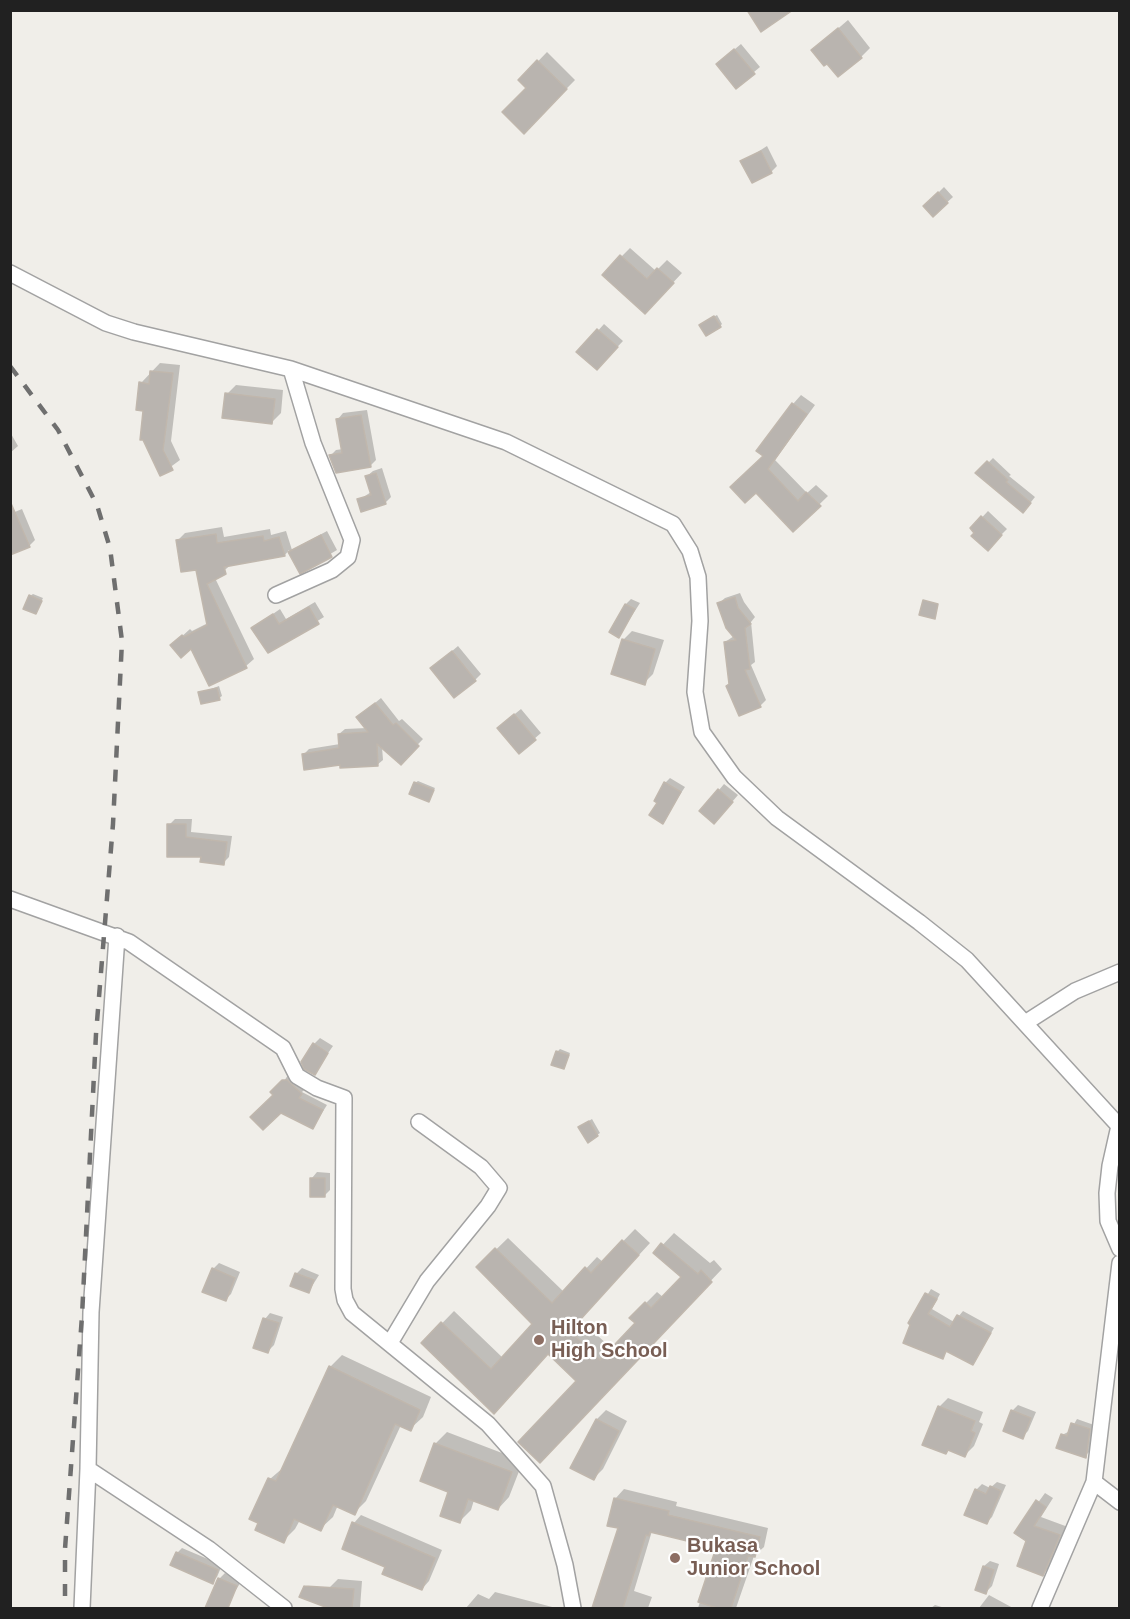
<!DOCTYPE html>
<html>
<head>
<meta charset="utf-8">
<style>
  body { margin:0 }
  #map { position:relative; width:1130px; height:1619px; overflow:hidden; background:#f0eee9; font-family:Arial,sans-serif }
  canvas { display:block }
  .frame { position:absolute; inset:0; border:12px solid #212121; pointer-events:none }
</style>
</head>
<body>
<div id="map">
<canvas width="1130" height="1619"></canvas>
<div class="frame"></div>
</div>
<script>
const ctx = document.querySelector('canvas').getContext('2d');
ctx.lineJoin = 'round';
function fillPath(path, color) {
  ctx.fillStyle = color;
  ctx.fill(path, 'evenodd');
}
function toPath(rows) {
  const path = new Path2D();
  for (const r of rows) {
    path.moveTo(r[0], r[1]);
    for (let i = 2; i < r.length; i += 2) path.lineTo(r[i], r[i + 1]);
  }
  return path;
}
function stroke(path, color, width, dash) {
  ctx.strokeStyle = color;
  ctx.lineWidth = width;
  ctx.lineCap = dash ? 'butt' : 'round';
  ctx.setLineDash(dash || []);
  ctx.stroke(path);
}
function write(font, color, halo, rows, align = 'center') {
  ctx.font = font + ' Arial,sans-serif';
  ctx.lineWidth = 4.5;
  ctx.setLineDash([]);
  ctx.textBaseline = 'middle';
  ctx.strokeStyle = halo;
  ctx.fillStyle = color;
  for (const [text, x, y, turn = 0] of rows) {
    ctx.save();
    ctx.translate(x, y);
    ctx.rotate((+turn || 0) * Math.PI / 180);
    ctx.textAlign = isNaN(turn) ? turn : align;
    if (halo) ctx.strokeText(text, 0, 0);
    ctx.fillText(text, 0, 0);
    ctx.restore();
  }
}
const shadow = toPath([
  [848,20,870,48,861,57,813,50],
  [741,44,760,67,736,87,723,59],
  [547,52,575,80,524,132,528,88,520,80],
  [767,146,777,166,771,172,742,162],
  [944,187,953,197,933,215,925,206],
  [630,248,656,271,667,260,682,273,654,303,621,257],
  [717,315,722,324,720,326,703,323],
  [604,324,623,341,603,362,579,352],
  [160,363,180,365,171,441,180,460,161,474,141,383],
  [236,385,283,390,281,413,272,422,227,394],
  [801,395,815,405,775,460,807,493,816,485,828,496,793,530,756,490,765,455,793,404],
  [367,410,376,460,370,466,330,456,336,450,343,449,338,419,343,413],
  [10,432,18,446,10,453],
  [993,458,1011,475,1009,476,1035,497,1027,507,978,473],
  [382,468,391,497,385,503,359,500,371,492,367,476,373,471],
  [22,509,35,540,29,546,10,514],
  [988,511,1007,529,987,549,972,528],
  [222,527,224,537,270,529,271,535,286,531,292,550,327,531,337,550,300,572,289,550,285,555,232,564,215,578,254,659,246,666,209,684,191,647,179,639,190,629,192,631,208,623,197,568,178,540,185,533],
  [740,593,744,602,755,617,751,622,755,662,751,665,766,700,760,706,730,684,725,642,734,636,719,603,725,598],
  [33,594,43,598,36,612,30,596],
  [631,599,640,603,619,636,626,604],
  [315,602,324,617,268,651,253,628,280,609,286,619],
  [632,631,664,640,653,674,644,683,623,640],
  [458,646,481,674,475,680,438,663],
  [219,686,222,696,219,698,200,693],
  [381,698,399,721,402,719,423,739,400,763,382,747,383,760,377,765,341,763,303,755,309,749,340,744,339,734,345,729,367,728,364,712],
  [521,709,541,733,519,752,505,722],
  [670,778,685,787,662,822,659,802,665,783],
  [418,781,435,788,428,800,415,783],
  [724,784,738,795,720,816,719,790],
  [175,819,192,819,191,832,232,836,229,857,223,863,202,856,169,825],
  [320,1038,333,1046,314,1073,314,1044],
  [560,1049,570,1053,564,1068,557,1052],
  [288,1075,306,1088,302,1092,327,1105,313,1127,275,1095],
  [592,1119,600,1133,597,1135,582,1125],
  [317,1172,330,1173,330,1190,324,1196,312,1178],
  [635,1229,650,1243,580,1319,612,1349,637,1323,646,1303,657,1292,663,1297,683,1277,655,1253,674,1233,710,1263,714,1260,722,1269,551,1449,578,1381,549,1353,505,1400,423,1343,454,1311,503,1358,534,1324,478,1267,508,1238,564,1292,597,1257,603,1262],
  [219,1263,240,1272,231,1294,225,1300,213,1269],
  [302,1268,319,1275,309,1291,296,1274],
  [931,1289,940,1294,932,1309,954,1322,963,1311,994,1328,973,1363,948,1350,942,1358,910,1323],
  [270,1313,283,1317,274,1345,268,1351,265,1319],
  [342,1355,431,1397,423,1417,410,1429,401,1425,366,1501,354,1513,338,1505,333,1517,320,1529,300,1520,295,1529,283,1541,251,1518,270,1479,284,1467,330,1367],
  [948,1398,983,1412,979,1422,983,1424,974,1446,965,1455,939,1407],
  [1018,1405,1036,1412,1028,1431,1022,1437,1012,1411],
  [606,1410,627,1421,603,1469,594,1478,573,1468,597,1419],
  [1077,1419,1094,1425,1090,1451,1085,1456,1062,1435,1070,1431],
  [447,1432,523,1461,509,1497,498,1509,474,1500,471,1510,460,1521,435,1444],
  [997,1482,1006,1485,992,1517,986,1523,976,1490,982,1484,990,1488],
  [624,1489,677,1502,676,1506,768,1528,764,1547,754,1556,736,1608,698,1608,718,1547,652,1531,634,1591,652,1597,648,1608,594,1608,620,1527,615,1499],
  [1045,1493,1053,1498,1041,1517,1068,1527,1051,1566,1043,1574,1028,1541,1016,1533],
  [361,1515,442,1550,429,1581,422,1589,387,1566,344,1549,354,1523],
  [182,1548,222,1565,217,1577,212,1582,177,1553],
  [990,1561,999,1564,992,1586,986,1592,984,1566],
  [225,1573,242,1580,231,1598,219,1579],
  [338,1579,362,1581,360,1608,327,1608,329,1588],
  [495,1592,556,1608,466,1608,478,1594,489,1599],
  [989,1595,1013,1608,979,1608],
  [935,1605,945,1608,931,1608]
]);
const building = toPath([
  [747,10,793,10,761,32,747,10],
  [838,28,862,58,838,77,827,64,824,66,811,50,838,28],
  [734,49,755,74,736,89,716,64,734,49],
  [537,60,567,89,524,134,502,112,526,88,518,80,537,60],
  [761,151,772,173,752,183,740,161,761,151],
  [938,192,948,203,933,217,923,206,938,192],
  [620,255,647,279,657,268,674,283,645,314,602,275,620,255],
  [714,316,721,327,706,336,699,325,714,316],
  [597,329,618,347,597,370,576,352,597,329],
  [150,371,173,373,163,450,173,470,160,476,143,440,140,440,143,411,136,410,139,382,149,384,150,371],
  [225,393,275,399,272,424,222,418,225,393],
  [792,403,807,414,768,469,798,501,806,492,821,506,793,532,756,493,745,503,730,487,763,456,756,451,792,403],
  [361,415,371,467,336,473,329,455,342,453,336,419,361,415],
  [987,461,1008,480,1006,482,1031,503,1023,513,975,473,987,461],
  [376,473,386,504,361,512,357,499,371,495,365,476,376,473],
  [10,501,30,547,10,555,10,501],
  [981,516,1002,535,988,551,971,536,974,533,970,528,981,516],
  [216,534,217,543,263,536,264,541,279,537,285,556,224,567,226,574,207,584,247,668,209,686,191,649,181,658,170,645,182,635,184,637,207,625,196,570,181,572,176,540,216,534],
  [321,535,332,557,300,574,288,552,321,535],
  [29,595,42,601,36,614,23,609,29,595],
  [735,597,738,608,751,624,745,628,750,669,745,670,761,707,739,716,726,686,729,684,724,642,736,640,726,628,717,603,735,597],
  [923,600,938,604,935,619,919,615,923,600],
  [625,604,635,609,619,638,609,632,625,604],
  [309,607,319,624,268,653,251,628,273,614,279,624,309,607],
  [622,639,655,649,645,685,611,674,622,639],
  [452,651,476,681,454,698,430,668,452,651],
  [217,688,220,700,201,704,198,692,217,688],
  [375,703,393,725,396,723,419,746,401,765,377,744,378,766,340,768,340,765,304,770,302,754,339,748,338,734,368,732,356,717,375,703],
  [514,714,536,740,519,754,497,728,514,714],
  [414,782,434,790,429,802,409,794,414,782],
  [664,782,681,792,663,824,649,815,657,803,654,801,664,782],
  [718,789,733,802,714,824,699,811,718,789],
  [167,824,186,824,186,837,227,842,224,865,200,862,201,857,167,857,167,824],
  [313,1043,328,1053,315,1075,304,1069,301,1062,313,1043],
  [556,1051,569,1055,564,1069,551,1065,556,1051],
  [282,1080,287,1080,302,1094,299,1098,323,1110,313,1129,281,1113,263,1130,250,1117,273,1095,270,1092,282,1080],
  [589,1121,598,1136,588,1143,578,1127,589,1121],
  [310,1178,325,1178,325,1197,310,1197,310,1178],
  [622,1240,639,1255,570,1331,600,1360,635,1323,629,1318,645,1302,651,1308,681,1277,653,1253,661,1243,698,1274,701,1270,712,1282,540,1463,518,1442,576,1381,548,1354,494,1414,421,1343,441,1322,491,1369,532,1324,476,1267,495,1248,552,1303,585,1267,591,1273,622,1240],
  [212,1268,235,1278,226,1301,202,1292,212,1268],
  [295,1273,314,1280,309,1293,290,1286,295,1273],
  [925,1293,937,1299,928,1314,950,1327,957,1315,991,1333,973,1365,946,1351,943,1359,903,1343,910,1325,908,1323,925,1293],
  [263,1318,279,1323,268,1353,253,1348,263,1318],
  [329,1366,420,1410,411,1431,395,1424,355,1515,333,1505,321,1531,294,1519,284,1543,255,1530,258,1523,249,1519,268,1478,276,1481,329,1366],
  [938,1406,975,1421,971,1431,975,1433,965,1457,948,1450,946,1454,922,1445,938,1406],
  [1011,1410,1031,1418,1023,1439,1003,1431,1011,1410],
  [596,1419,619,1431,594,1480,570,1468,596,1419],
  [1071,1423,1090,1429,1086,1458,1056,1448,1061,1434,1067,1436,1071,1423],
  [434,1443,512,1472,498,1510,468,1499,460,1523,440,1516,448,1492,420,1481,434,1443],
  [990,1486,1001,1491,987,1524,964,1515,975,1489,986,1494,990,1486],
  [614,1498,669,1511,668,1515,760,1537,755,1557,748,1556,731,1608,717,1608,698,1602,716,1548,650,1532,649,1536,646,1535,623,1608,592,1608,618,1528,607,1526,614,1498],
  [1036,1500,1046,1507,1034,1526,1060,1535,1043,1576,1017,1566,1026,1541,1014,1533,1036,1500],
  [352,1522,435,1558,422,1590,382,1574,385,1567,342,1549,352,1522],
  [176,1552,218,1570,213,1584,170,1565,176,1552],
  [983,1566,994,1570,986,1594,975,1590,983,1566],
  [218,1578,237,1586,228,1608,205,1608,218,1578],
  [304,1586,354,1589,352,1608,328,1608,299,1597,304,1586]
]);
const minor = toPath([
  [10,273,106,323,134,332,291,369,506,442,673,524,690,551,698,577,700,621,695,692,702,732,734,777,777,818,919,922,967,960,1119,1126,1110,1166,1107,1193,1108,1221,1120,1249],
  [276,595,332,570,348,557,352,540,313,443,291,369],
  [10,899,129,942,283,1048,297,1076,317,1088,344,1098,343,1289,345,1300,352,1313,488,1424,543,1486,565,1565,573,1608],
  [117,936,91,1312,88,1469,209,1549,284,1608],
  [1025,1023,1075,991,1120,972],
  [390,1343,427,1281,488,1206,499,1188,481,1167,419,1122],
  [1094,1482,1120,1502],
  [82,1608,88,1469],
  [1040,1608,1094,1482,1120,1263]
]);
const rail = toPath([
  [10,366,58,430,97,505,110,548,122,641,113,824,96,1034,82,1316,65,1549,65,1608]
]);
const markers = [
  [539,1340,6,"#8d6e63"],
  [675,1558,6,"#8d6e63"]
];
const educationNames = [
  ["Hilton",551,1328],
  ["High School",551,1351],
  ["Bukasa",687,1546],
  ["Junior School",687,1569]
];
fillPath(shadow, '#0003');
fillPath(building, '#b9b4af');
stroke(building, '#c0b7ad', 1.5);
stroke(minor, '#a2a2a2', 18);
stroke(minor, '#fff', 15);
stroke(rail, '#6f6f6f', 4.5, [12, 12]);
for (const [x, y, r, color] of markers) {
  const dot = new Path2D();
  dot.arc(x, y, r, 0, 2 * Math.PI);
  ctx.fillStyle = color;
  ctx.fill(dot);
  stroke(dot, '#fff', 2);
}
write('bold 20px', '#785e54', '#fff', educationNames, 'left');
</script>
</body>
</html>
